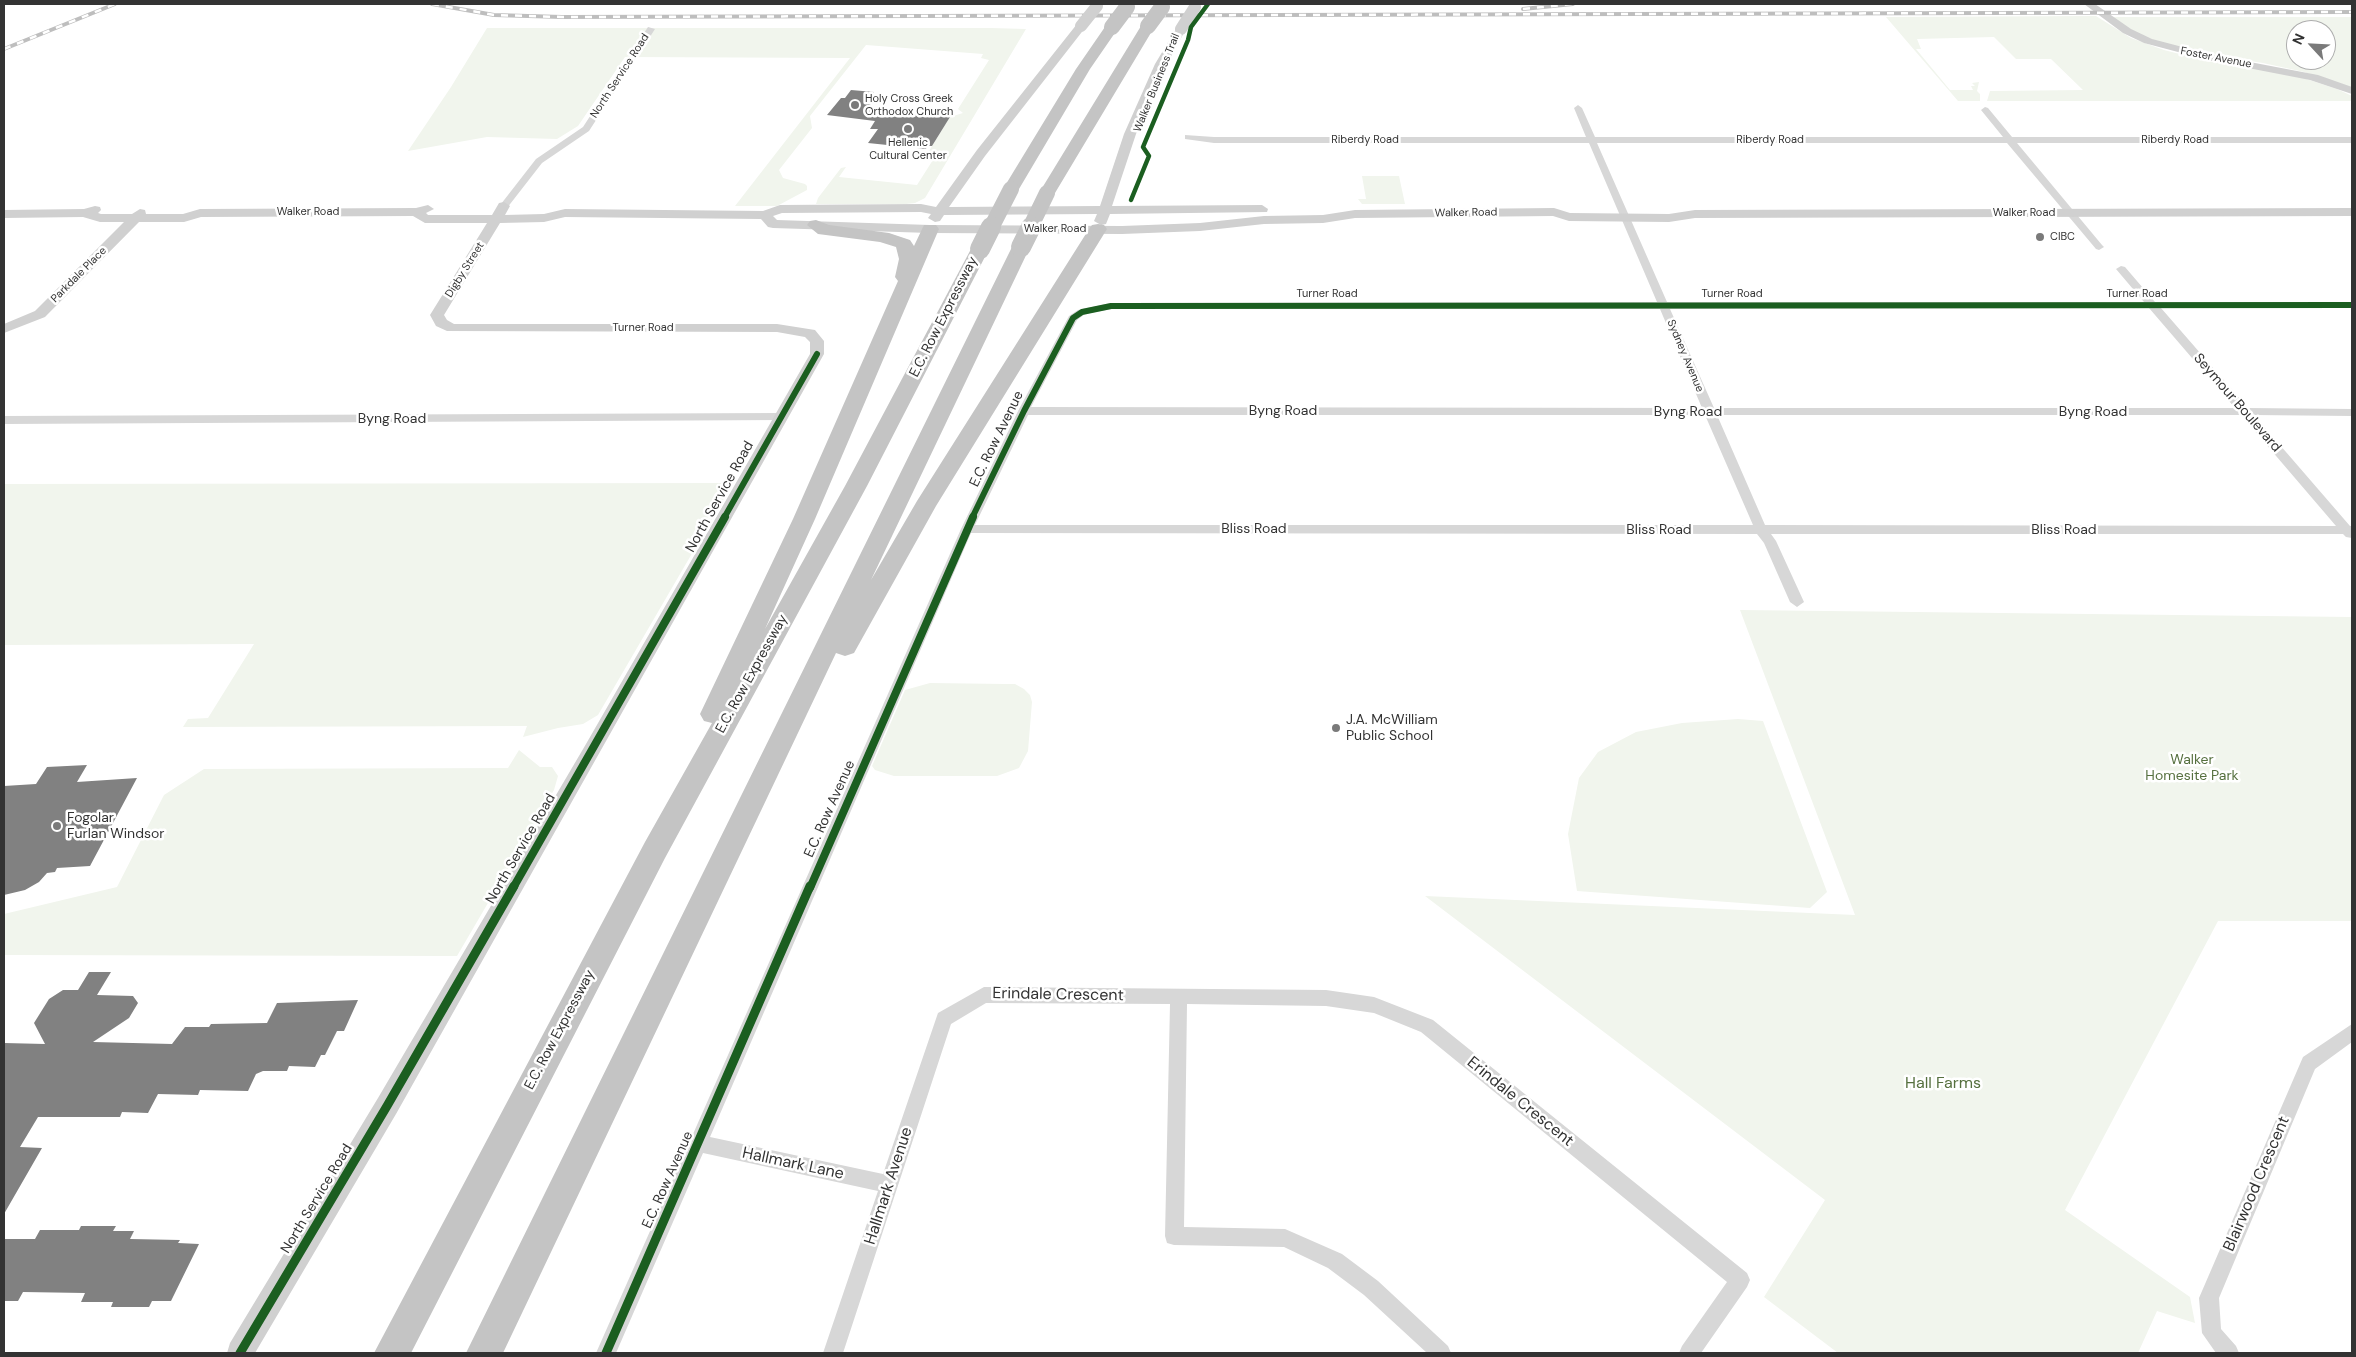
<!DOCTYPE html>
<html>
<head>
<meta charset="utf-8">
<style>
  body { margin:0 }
  #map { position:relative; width:2356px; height:1357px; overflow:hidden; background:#fff; font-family:"DM Sans",sans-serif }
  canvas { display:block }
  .frame { position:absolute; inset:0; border:5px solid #333; pointer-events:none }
  .north { position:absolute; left:2286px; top:20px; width:50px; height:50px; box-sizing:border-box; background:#fff; border:1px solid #adadad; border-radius:50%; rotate:295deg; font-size:14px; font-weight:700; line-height:20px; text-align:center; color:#333 }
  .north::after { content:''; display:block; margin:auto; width:18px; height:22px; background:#7a7a7a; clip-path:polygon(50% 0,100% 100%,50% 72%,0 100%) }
</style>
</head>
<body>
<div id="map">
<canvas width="2356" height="1357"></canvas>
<div class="frame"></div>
<div class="north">N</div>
</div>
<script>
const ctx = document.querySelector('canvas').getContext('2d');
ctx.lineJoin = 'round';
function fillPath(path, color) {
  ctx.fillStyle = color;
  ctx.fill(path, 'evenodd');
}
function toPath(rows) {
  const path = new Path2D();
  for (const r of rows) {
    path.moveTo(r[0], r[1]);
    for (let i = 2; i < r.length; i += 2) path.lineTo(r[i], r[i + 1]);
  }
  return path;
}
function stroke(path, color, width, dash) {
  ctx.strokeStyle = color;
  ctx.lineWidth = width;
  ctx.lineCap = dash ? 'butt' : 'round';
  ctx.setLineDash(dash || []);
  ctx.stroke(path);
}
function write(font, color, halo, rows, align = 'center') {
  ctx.font = font + ' "DM Sans",sans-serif';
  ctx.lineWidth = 5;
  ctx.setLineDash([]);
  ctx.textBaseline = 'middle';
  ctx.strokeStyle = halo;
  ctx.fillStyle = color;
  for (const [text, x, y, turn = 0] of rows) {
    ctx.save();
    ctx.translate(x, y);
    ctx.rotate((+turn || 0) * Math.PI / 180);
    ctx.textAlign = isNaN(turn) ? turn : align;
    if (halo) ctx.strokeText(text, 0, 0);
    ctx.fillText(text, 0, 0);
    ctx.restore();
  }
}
const green = toPath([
  [2096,16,2131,38,2164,50,2207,61,2294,75,2337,89,2352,96,2352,101,1987,101,1990,91,2083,90,2051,59,2016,59,1994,37,1917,39,1921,49,1916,49,1950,90,1973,90,1971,86,1975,86,1972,83,1979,82,1977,91,1980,94,1980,101,1958,101,1886,17],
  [2111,17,2352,17,2352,88,2304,72,2263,63,2210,55,2156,41,2131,30],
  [2296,30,2326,30,2326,60,2296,60],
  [487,28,991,28,1026,29,925,198,915,203,906,204,816,204,818,198,841,168,846,167,839,177,917,185,938,152,929,151,950,117,963,113,958,109,989,60,981,58,983,54,866,45,810,116,812,128,779,170,783,178,805,184,807,186,807,190,777,206,735,206,850,58,625,57,578,126,557,139,487,137,408,151,451,87],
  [1362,176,1399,176,1405,204,1362,204,1358,199,1366,199],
  [733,483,598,715,583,724,558,728,523,737,527,726,183,727,188,719,208,718,254,644,4,645,4,484],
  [1740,610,2352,617,2352,921,2218,921,2065,1210,2190,1297,2195,1323,2157,1311,2138,1353,1838,1353,1764,1297,1825,1200,1425,896,1855,915],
  [930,683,1006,684,1015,684,1024,689,1030,695,1032,702,1028,751,1019,768,997,776,894,776,875,770,872,766,905,690],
  [1738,719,1763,721,1827,892,1810,908,1577,891,1568,834,1579,778,1598,752,1636,732,1682,723],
  [519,750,540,767,552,767,558,776,554,790,457,956,4,955,4,914,117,887,164,795,204,769,508,768]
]);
const building = toPath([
  [851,90,874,92,868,100,873,100,868,108,950,117,932,146,927,146,926,149,868,143,878,129,870,129,875,121,827,115,841,98,845,98],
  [87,765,77,782,137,778,90,866,57,868,55,872,47,873,39,882,25,890,4,895,4,786,36,784,47,767],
  [89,972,111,972,97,995,133,996,138,1003,129,1018,93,1042,172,1044,185,1027,209,1027,211,1024,267,1023,277,1003,358,1000,344,1031,337,1031,325,1055,321,1055,315,1067,289,1066,287,1071,263,1071,256,1074,248,1091,200,1090,198,1095,158,1094,148,1113,122,1112,120,1117,38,1117,20,1147,42,1148,4,1214,4,1043,45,1044,34,1023,49,999,63,990,78,990],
  [81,1226,116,1226,113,1231,134,1231,130,1239,180,1240,178,1243,199,1244,171,1301,152,1301,149,1307,111,1307,113,1302,81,1302,85,1293,23,1292,18,1301,4,1301,4,1239,35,1239,40,1230,79,1230]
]);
const street = toPath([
  [648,27,655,29,589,131,542,163,507,208,501,208,501,204,536,159,583,127,648,27],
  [1578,105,1582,108,1595,137,2003,137,1981,110,1985,107,1988,108,2012,137,2352,137,2352,143,2017,143,2102,245,2104,247,2099,250,2096,249,2007,143,1597,143,1667,302,2144,302,2116,269,2121,266,2125,267,2155,302,2352,302,2352,308,2161,308,2248,408,2352,409,2352,416,2254,415,2350,526,2352,526,2352,538,2346,537,2343,534,1771,534,1776,541,1804,602,1797,607,1790,602,1764,543,1757,534,971,533,710,1137,883,1174,938,1013,984,987,1326,990,1374,997,1433,1020,1747,1273,1750,1280,1747,1287,1701,1353,1679,1353,1682,1346,1727,1282,1421,1032,1374,1013,1326,1006,1187,1004,1184,1227,1285,1229,1342,1254,1378,1281,1448,1346,1451,1353,1427,1353,1364,1295,1328,1268,1284,1247,1174,1245,1167,1243,1165,1236,1170,1004,986,1003,951,1024,843,1353,823,1353,878,1191,703,1153,616,1353,596,1353,961,529,1018,411,1069,316,1078,310,1111,303,1657,302,1589,143,1214,143,1185,139,1185,135,1214,137,1586,137,1574,108,1578,105],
  [2149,308,2235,408,1714,408,1670,309,2149,308],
  [1111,309,1660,309,1702,408,1031,407,1077,320,1085,314,1111,309],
  [1028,415,1705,415,1753,525,975,525,1028,415],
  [1717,415,2241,415,2336,526,1765,525,1717,415],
  [780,413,786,417,784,420,4,424,4,416,780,413],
  [2352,1024,2352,1042,2315,1069,2219,1298,2221,1329,2236,1346,2239,1353,2216,1353,2202,1333,2199,1298,2303,1057,2352,1024]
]);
const secondary = toPath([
  [2084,4,2095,4,2131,29,2152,39,2213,55,2318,75,2352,87,2352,94,2310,80,2212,61,2144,43,2123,33,2084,4],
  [1081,23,1086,26,1085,28,985,156,949,207,1100,206,1124,134,1155,64,1176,29,1181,26,1186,29,1167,64,1136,134,1112,206,1262,205,1268,209,1267,212,1110,214,1106,224,1101,225,1094,221,1097,214,944,215,940,221,935,222,928,218,931,214,921,212,782,213,773,216,777,220,930,225,1122,226,1200,223,1264,216,1323,215,1355,210,1554,208,1570,213,1669,214,1695,210,2352,208,2352,216,1695,218,1669,222,1569,221,1553,216,1355,218,1323,223,1264,224,1200,231,1122,234,930,233,773,228,768,227,761,219,565,217,544,222,500,223,444,315,447,320,454,324,777,324,815,330,824,341,824,354,396,1114,255,1353,227,1353,230,1343,378,1098,586,744,810,354,810,342,805,337,777,332,447,331,436,326,430,315,487,223,425,223,413,216,201,217,184,222,139,222,45,317,4,333,4,324,35,311,124,222,100,222,83,217,4,218,4,210,84,209,95,206,100,207,101,210,98,213,101,214,132,214,140,209,145,210,146,214,183,214,200,209,416,208,428,205,434,209,426,213,428,215,492,215,499,203,504,202,510,206,505,215,544,214,565,209,763,211,780,205,921,204,936,207,977,150,1077,24,1081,23]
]);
const highway = toPath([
  [1148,22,1155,26,1055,193,1053,197,1047,198,1041,197,1039,193,1141,26,1148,22],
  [1112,23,1119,27,1090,69,1019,189,1017,193,1011,194,1005,193,1003,189,1076,69,1107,24,1112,23],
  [816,220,829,225,889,233,910,240,914,246,924,225,936,225,939,229,815,519,765,629,845,486,971,249,974,245,980,244,986,245,989,249,867,486,665,858,411,1353,374,1353,645,842,712,723,704,721,700,714,793,519,898,281,895,277,899,259,896,247,880,242,818,234,807,225,810,221,816,220],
  [1098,224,1104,225,1107,229,936,506,854,653,845,656,836,653,503,1353,466,1353,1012,247,1015,243,1021,242,1027,243,1030,247,871,580,917,501,1089,229,1092,225,1098,224]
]);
const rail = toPath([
  [432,4,494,15,562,17,2352,12],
  [1523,9,1573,4],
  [4,49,115,4]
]);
const secondaryBridge = toPath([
  [1081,26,1097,6],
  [1181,29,1195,7]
]);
const highwayBridgeFar1 = toPath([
  [1148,26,1162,7],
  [1112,27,1127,7],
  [991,228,1011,189],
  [1030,228,1047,193]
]);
const highwayBridge = toPath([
  [1021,247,1031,227],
  [980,249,991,227]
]);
const cyclewayFar3 = toPath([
  [1131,200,1149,156,1143,147,1188,40,1191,27,1208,4]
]);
const cyclewayFar2 = toPath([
  [724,518,817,354],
  [972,518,1024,411,1073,318,1082,312,1111,306,2352,305]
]);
const cyclewayFar1 = toPath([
  [513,888,725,517],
  [810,888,973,517]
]);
const cycleway = toPath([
  [240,1353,387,1106,514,886],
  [606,1353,810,886]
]);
const markers = [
  [855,105,5,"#7a7a7a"],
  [908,129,5,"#7a7a7a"],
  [2040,237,5,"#7a7a7a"],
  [1336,728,5,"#7a7a7a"],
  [57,826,5,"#7a7a7a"]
];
const farStreetnames = [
  ["Foster Avenue",2216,58,11],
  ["North Service Road",620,76,-57],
  ["Walker Business Trail",1157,83,-68],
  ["Riberdy Road",1365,140],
  ["Riberdy Road",1770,140],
  ["Riberdy Road",2175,140],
  ["Walker Road",308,212],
  ["Walker Road",1466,213,-1],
  ["Walker Road",2024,213],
  ["Walker Road",1055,229],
  ["Digby Street",465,270,-58],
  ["Parkdale Place",79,275,-45],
  ["Turner Road",1327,294],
  ["Turner Road",1732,294],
  ["Turner Road",2137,294],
  ["Turner Road",643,328],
  ["Sydney Avenue",1685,356,67]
];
const farPoinames = [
  ["Holy Cross Greek",865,99],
  ["Orthodox Church",865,112],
  ["Hellenic",908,143,"center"],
  ["Cultural Center",908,156,"center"],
  ["CIBC",2050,237]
];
const streetNames = [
  ["E.C. Row Expressway",944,317,-63],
  ["Seymour Boulevard",2237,403,49],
  ["Byng Road",1283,411],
  ["Byng Road",1688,412],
  ["Byng Road",2093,412],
  ["Byng Road",392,419],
  ["E.C. Row Avenue",997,439,-64],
  ["North Service Road",720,497,-61],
  ["Bliss Road",1254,529],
  ["Bliss Road",1659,530],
  ["Bliss Road",2064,530],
  ["E.C. Row Expressway",752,674,-61],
  ["E.C. Row Avenue",830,809,-66],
  ["North Service Road",521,849,-60],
  ["E.C. Row Expressway",560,1030,-62],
  ["E.C. Row Avenue",668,1180,-66],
  ["North Service Road",317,1199,-59]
];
const poiNames = [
  ["J.A. McWilliam",1346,720],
  ["Public School",1346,736],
  ["Fogolar",67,818],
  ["Furlan Windsor",67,834]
];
const parkNames = [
  ["Walker",2192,760],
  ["Homesite Park",2192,776]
];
const nearStreetnames = [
  ["Erindale Crescent",1058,995,1],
  ["Erindale Crescent",1520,1102,39],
  ["Hallmark Lane",793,1164,12],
  ["Blairwood Crescent",2257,1184,-67],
  ["Hallmark Avenue",889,1186,-72]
];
const nearParknames = [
  ["Hall Farms",1943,1084]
];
fillPath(green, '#f1f5ed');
fillPath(building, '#818181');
fillPath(street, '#d7d7d7');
fillPath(secondary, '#d0d0d0');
fillPath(highway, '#c4c4c4');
stroke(rail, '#bebebe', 4);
stroke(rail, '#fff', 2.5, [7]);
stroke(secondaryBridge, '#d0d0d0', 12);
stroke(highwayBridgeFar1, '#c4c4c4', 16);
stroke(highwayBridge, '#c4c4c4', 20);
stroke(cyclewayFar3, '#1b5e20', 4.5);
stroke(cyclewayFar2, '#1b5e20', 6);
stroke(cyclewayFar1, '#1b5e20', 8);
stroke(cycleway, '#1b5e20', 9);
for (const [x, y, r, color] of markers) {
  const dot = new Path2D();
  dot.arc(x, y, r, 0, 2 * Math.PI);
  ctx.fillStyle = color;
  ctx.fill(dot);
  stroke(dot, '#fff', 2);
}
write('11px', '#333', '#fff', farStreetnames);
write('11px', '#333', '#fff', farPoinames, 'left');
write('14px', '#333', '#fff', streetNames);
write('14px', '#333', '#fff', poiNames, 'left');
write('14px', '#56703f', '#fff', parkNames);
write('16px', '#333', '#fff', nearStreetnames);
write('16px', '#56703f', '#fff', nearParknames);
</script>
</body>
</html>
